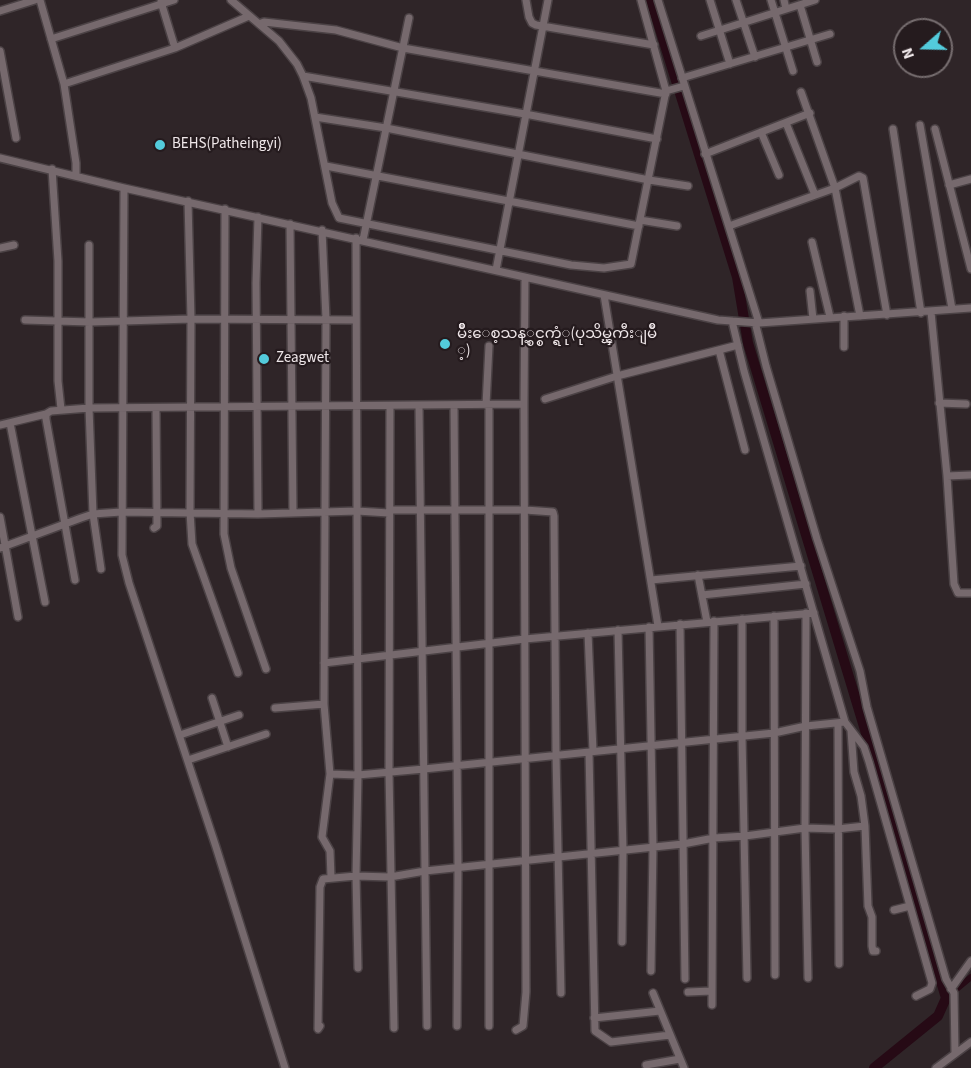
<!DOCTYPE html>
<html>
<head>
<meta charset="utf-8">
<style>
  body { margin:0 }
  #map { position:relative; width:971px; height:1068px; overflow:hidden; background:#2f2528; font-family:"Source Sans 3",sans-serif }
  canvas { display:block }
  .north { position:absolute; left:893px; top:18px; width:60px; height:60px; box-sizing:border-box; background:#251b1e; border:2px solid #766d6f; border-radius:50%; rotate:250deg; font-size:16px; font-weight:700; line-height:24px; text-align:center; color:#efe7e9 }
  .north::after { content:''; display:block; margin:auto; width:21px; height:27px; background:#53cbdb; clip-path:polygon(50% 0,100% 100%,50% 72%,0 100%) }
</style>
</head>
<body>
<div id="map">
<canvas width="971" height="1068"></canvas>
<div class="north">N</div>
</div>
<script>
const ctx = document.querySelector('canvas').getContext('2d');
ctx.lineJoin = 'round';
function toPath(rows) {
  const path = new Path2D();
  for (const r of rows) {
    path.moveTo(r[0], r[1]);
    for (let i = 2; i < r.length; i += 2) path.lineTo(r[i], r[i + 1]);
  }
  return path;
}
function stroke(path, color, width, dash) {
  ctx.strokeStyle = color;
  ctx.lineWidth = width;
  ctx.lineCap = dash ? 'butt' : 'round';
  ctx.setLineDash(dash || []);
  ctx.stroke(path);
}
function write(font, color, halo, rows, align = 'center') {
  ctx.font = font + ' "Source Sans 3","Noto Sans Myanmar",sans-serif';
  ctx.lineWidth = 4.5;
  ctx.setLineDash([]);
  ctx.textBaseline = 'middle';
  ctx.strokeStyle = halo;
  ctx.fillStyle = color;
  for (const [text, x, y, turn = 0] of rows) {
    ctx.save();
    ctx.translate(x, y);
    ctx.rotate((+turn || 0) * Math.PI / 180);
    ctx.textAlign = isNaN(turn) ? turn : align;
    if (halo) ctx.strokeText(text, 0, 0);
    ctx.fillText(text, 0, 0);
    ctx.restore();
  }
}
const canal = toPath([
  [946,998,971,977]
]);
const river = toPath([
  [651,0,737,277,748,343,946,998,938,1016,874,1068]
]);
const minor = toPath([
  [40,0,64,84,76,163,76,175],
  [231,0,279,41,297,64,303,76,311,98,332,203,339,218,571,265,604,268,631,264,666,91,641,0],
  [526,0,529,17,532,23,536,25,654,45],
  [658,0,759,323],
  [710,0,730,64],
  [736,0,755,57],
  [771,0,793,71],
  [784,0,786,9],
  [161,2,175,48],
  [800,5,817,62],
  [0,11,35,0],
  [259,24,264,22,336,30,403,48,666,94],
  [701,36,815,0],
  [51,39,174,0],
  [0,51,16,138],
  [303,76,525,114,657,139],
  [682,78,830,34],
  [64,84,175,48,249,16],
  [666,91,684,86],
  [315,117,386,128,649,180,688,186],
  [786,123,815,195],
  [920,125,952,309],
  [893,129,921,313],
  [935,129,971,269],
  [761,132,779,175],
  [705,154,810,113],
  [0,158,124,188,718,320,759,323,971,308],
  [326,166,639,226],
  [52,169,58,261,58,381,61,409],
  [949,185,971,179],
  [124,188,122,555,129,583,216,847,285,1068],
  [188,201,191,319,190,512,192,544,238,673],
  [225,209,224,534,231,568,266,669],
  [640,220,677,226],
  [290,224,293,513],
  [729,226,835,188,801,92],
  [322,230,326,319,324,704,330,774,322,837,330,851,331,877],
  [356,238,358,775,356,876,358,968],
  [363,240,409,18],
  [812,242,830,317],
  [89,245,89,408,93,514,101,569],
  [0,248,14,245],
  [496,270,548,0],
  [810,291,813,319],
  [604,295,658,626],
  [931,312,947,476,954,584,958,593,971,593],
  [860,316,835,188,859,176,863,178,887,315],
  [25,320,90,322,191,319,356,320],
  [732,321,744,371,845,722,864,747,869,762,932,983,930,989,916,996],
  [755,322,766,366,817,539,860,671,867,707,946,979,954,993,955,1053],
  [844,347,844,316],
  [719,350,745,450],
  [545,399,617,376,738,345],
  [939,403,966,404],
  [454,405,458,867,457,1026],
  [486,405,489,346],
  [489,405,489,1026],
  [390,406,389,772,394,1028],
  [419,406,427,1026],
  [10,423,45,602],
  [0,425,46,414],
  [947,476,971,475],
  [258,514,256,283,258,217],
  [0,517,18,617],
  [154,528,157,526,156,409],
  [0,548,81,518,93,514,121,512,258,514,357,511,389,513,391,510,525,510,553,512,554,516,556,755,561,993],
  [698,575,707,622],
  [75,580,46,419,46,414,51,411,89,408,524,404],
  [651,580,801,566],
  [702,595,806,584],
  [806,613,805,828,808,978],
  [774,616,775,975],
  [742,619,742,736,747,978],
  [680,624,685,979],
  [649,627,653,847,651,971],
  [618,630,623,851,622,942],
  [588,633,593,751],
  [324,663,525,639,814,613],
  [212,698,228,747],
  [275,708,324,704],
  [838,723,839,964],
  [851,731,854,772,861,796,865,826,868,906,872,917,872,946,873,951,876,951],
  [180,735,239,715],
  [589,752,595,1031,611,1042,670,1035],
  [188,760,266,734],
  [330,774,358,775,424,769,774,733,806,726,845,722],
  [894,910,910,906],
  [951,989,971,961],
  [688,992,711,991],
  [653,993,684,1068],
  [712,1005,714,621],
  [594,1018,660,1011],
  [320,1026,318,1029,320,887,323,879,356,876,390,877,425,871,683,844,714,838,745,836,805,828,837,829,865,826],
  [516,1030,523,1026,526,992,524,404,525,277],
  [646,1065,680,1059],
  [936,1068,971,1042]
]);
const markers = [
  [160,145,6,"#53cbdb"],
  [445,344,6,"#53cbdb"],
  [264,359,6,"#53cbdb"]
];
const poiNames = [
  ["BEHS(Patheingyi)",172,145],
  ["မ်ိဳးေစ့သန့္စင္စက္ရံု(ပုသိမ္ၾကီးျမိဳ",457,335],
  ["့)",457,352],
  ["Zeagwet",276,359]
];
stroke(canal, '#260a15', 6);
stroke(river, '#260a15', 10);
stroke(minor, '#4b4245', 10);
stroke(minor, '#76696d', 7);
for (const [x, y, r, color] of markers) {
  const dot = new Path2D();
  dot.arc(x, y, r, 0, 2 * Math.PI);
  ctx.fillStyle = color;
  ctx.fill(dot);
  stroke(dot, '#251b1e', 2);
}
write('15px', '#efe7e9', '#251b1e', poiNames, 'left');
</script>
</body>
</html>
